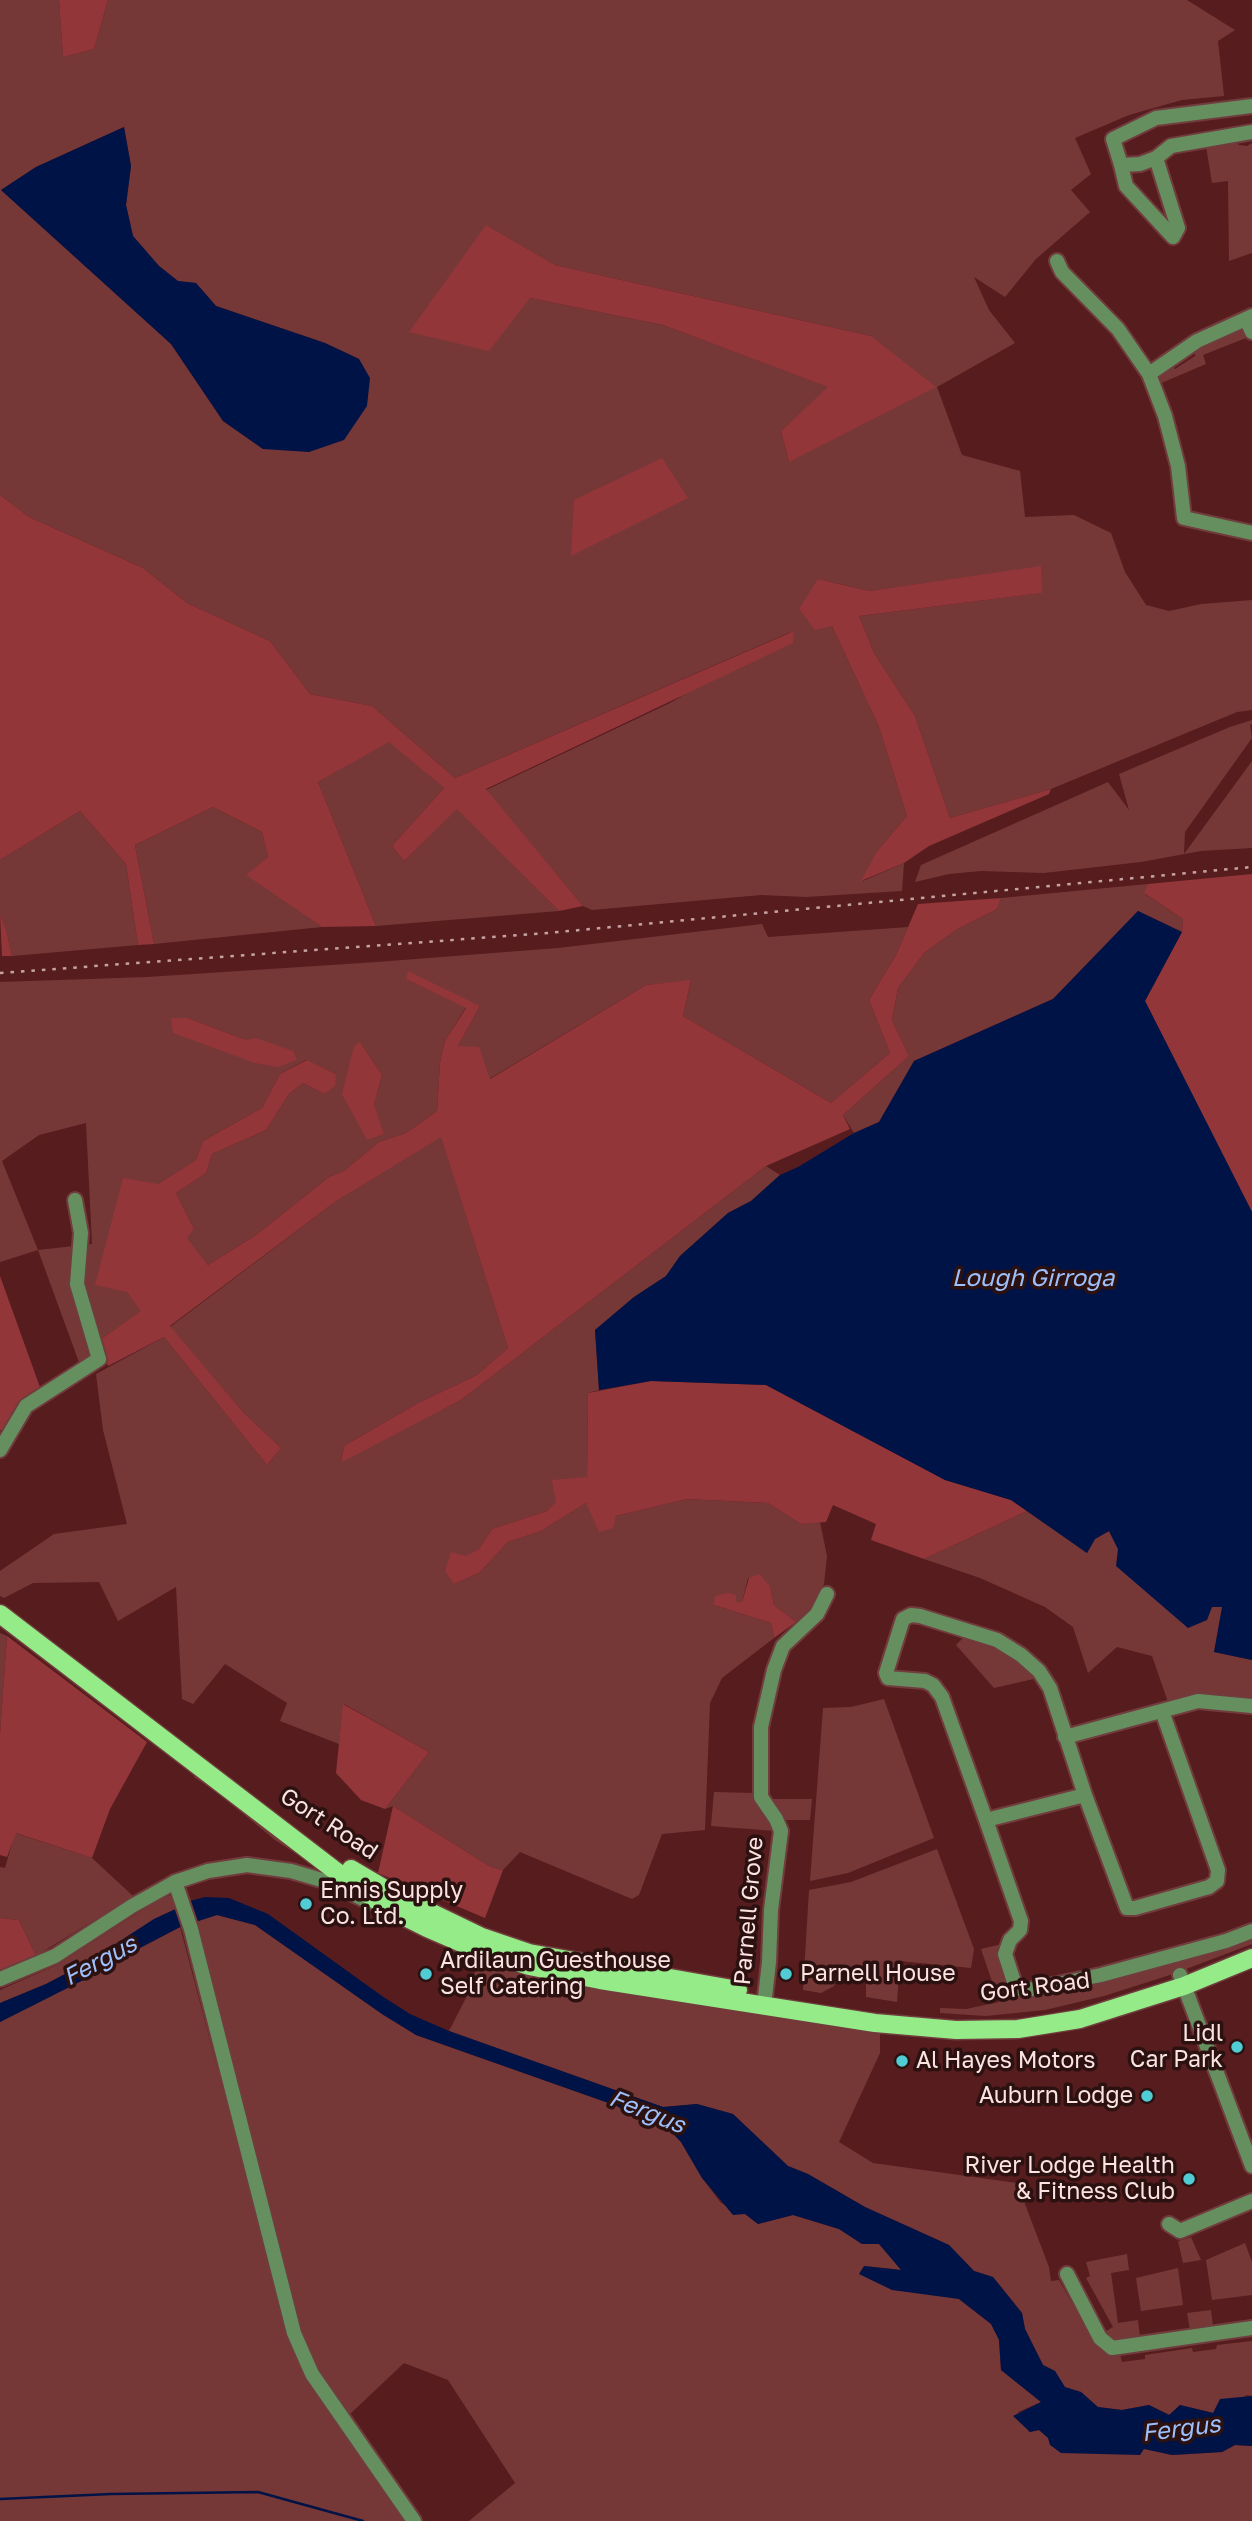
<!DOCTYPE html>
<html>
<head>
<meta charset="utf-8">
<style>
  body { margin:0 }
  canvas { display:block; background:#571c1e }
</style>
</head>
<body>
<canvas width="1252" height="2521"></canvas>
<script>
const ctx = document.querySelector('canvas').getContext('2d');
ctx.lineJoin = 'round';
function fillPath(path, color) {
  ctx.fillStyle = color;
  ctx.fill(path, 'evenodd');
}
function toPath(rows) {
  const path = new Path2D();
  for (const r of rows) {
    path.moveTo(r[0], r[1]);
    for (let i = 2; i < r.length; i += 2) path.lineTo(r[i], r[i + 1]);
  }
  return path;
}
function stroke(path, color, width, dash) {
  ctx.strokeStyle = color;
  ctx.lineWidth = width;
  ctx.lineCap = dash ? 'butt' : 'round';
  ctx.setLineDash(dash || []);
  ctx.stroke(path);
}
function write(font, color, halo, rows, align = 'center') {
  ctx.font = font + ' "Golos Text",sans-serif';
  ctx.lineWidth = 7;
  ctx.setLineDash([]);
  ctx.textBaseline = 'middle';
  ctx.strokeStyle = halo;
  ctx.fillStyle = color;
  for (const [text, x, y, turn = 0] of rows) {
    ctx.save();
    ctx.translate(x, y);
    ctx.rotate((+turn || 0) * Math.PI / 180);
    ctx.textAlign = isNaN(turn) ? turn : align;
    if (halo) ctx.strokeText(text, 0, 0);
    ctx.fillText(text, 0, 0);
    ctx.restore();
  }
}
const green = toPath([
  [0,0,59,0,63,57,94,49,108,0,1187,0,1235,30,1218,41,1224,96,1182,100,1129,115,1075,138,1091,174,1071,190,1090,212,1036,259,1005,297,974,277,989,310,1015,343,937,387,962,455,1020,471,1025,517,1074,515,1111,533,1125,572,1146,605,1169,611,1201,604,1252,600,1252,710,1237,712,1051,789,950,818,915,716,874,653,859,616,1041,593,1041,567,869,591,818,579,832,626,879,727,907,816,877,851,863,881,904,863,902,891,806,897,761,895,592,910,583,906,486,790,670,703,793,631,455,778,372,706,310,694,270,641,187,603,143,568,29,517,0,495],
  [124,127,131,166,126,205,133,236,159,266,178,281,196,283,216,306,325,343,359,359,263,449,223,421,171,344,1,190,36,167],
  [487,226,555,265,871,336,789,462,781,431,829,387,663,325,530,298],
  [1235,142,1239,145,1247,146,1252,143,1252,253,1229,261,1228,181,1212,183,1206,146],
  [1237,329,1243,332,1246,338,1203,355,1206,364,1159,384,1161,372,1170,365,1175,369,1195,356,1195,349],
  [1252,720,1252,725,1250,724,1252,738,1185,832,1184,854,1252,761,1252,848,1201,851,1141,862,1044,873,981,871,949,874,915,882,921,865,1108,782,1129,810,1119,774,1230,727],
  [389,741,444,788,392,846,404,861,457,808,559,911,376,926,318,782],
  [213,807,262,832,268,857,247,875,322,927,154,944,135,845],
  [80,811,126,864,138,945,12,956,6,929,0,914,0,860],
  [1148,884,1145,894,1183,919,1182,932,1138,911,1053,999,914,1061,879,1122,854,1133,843,1115,909,1056,892,1020,898,988,924,953,956,930,997,909,1001,898],
  [762,924,768,937,908,927,896,955,869,1000,890,1053,831,1103,683,1016,691,981,646,985,489,1079,458,1046,480,1006,406,979,466,1007,445,1041,440,1062,437,1111,406,1133,379,1142,344,1171,329,1177,256,1235,208,1265,186,1238,194,1229,176,1193,206,1173,212,1154,266,1130,289,1094,303,1083,324,1094,336,1074,306,1060,280,1074,262,1108,203,1141,196,1160,158,1184,127,1292,142,1311,100,1340,93,1356,80,1365,38,1250,0,1262,0,982,147,977,377,962,558,948],
  [171,1018,188,1018,246,1040],
  [360,1042,382,1075,374,1105],
  [86,1123,92,1244,38,1250,2,1161,39,1135],
  [441,1136,508,1348,477,1375,418,1403,344,1446,341,1461,461,1400,766,1166,780,1175,751,1201,728,1213,680,1256,666,1276,634,1297,595,1330,599,1390,588,1393,587,1477,547,1511,492,1529,479,1549,466,1557,454,1584,479,1573,508,1542,541,1531,586,1503,616,1516,687,1499,768,1503,801,1524,820,1522,827,1556,824,1584,813,1606,796,1622,774,1605,770,1586,748,1578,742,1602,714,1605,771,1623,774,1638,722,1678,710,1703,705,1830,662,1834,639,1895,632,1899,520,1852,503,1870,491,1867,393,1806,385,1809,429,1752,344,1704,339,1744,280,1721,287,1703,225,1664,193,1704,182,1699,176,1587,118,1621,99,1582,33,1583,4,1598,0,1596,0,1571,54,1534,127,1524,103,1430,96,1374,164,1337,267,1465,281,1448,243,1412,170,1327,335,1202],
  [1027,1511,1087,1553,1095,1539,1109,1531,1118,1549,1212,1607,1223,1607,1214,1652,1252,1660,1252,1699,1205,1693,1168,1702,1152,1656,1117,1647,1088,1673,1073,1627,1045,1607,980,1578,924,1559],
  [0,1633,7,1636,0,1734],
  [966,1635,1016,1656,1038,1678,994,1688,956,1645],
  [884,1699,934,1838,848,1873,810,1881,823,1708,851,1707],
  [197,1772,320,1869,275,1840,218,1793,194,1777],
  [714,1792,755,1793,760,1809,775,1831,711,1826],
  [769,1799,812,1799,810,1820,785,1820],
  [15,1833,92,1858,133,1896,36,1956,19,1920,0,1918,0,1867,5,1868],
  [937,1849,974,1949,971,1968,900,1961,897,2002,866,1997,866,1982,838,1976,834,1986,821,1993,803,1990,809,1890,851,1882],
  [164,1896,174,1896,180,1907,154,1919,88,1962,46,1984,0,2003,0,1990,59,1964],
  [217,1915,255,1925,382,2014,416,2035,617,2106,629,2114,645,2114,662,2122,681,2142,702,2178,721,2203,745,2214,758,2224,793,2215,839,2229,862,2244,879,2244,902,2270,864,2266,943,2296,959,2299,991,2324,999,2339,1001,2370,1041,2402,1018,2412,1029,2432,1039,2430,1049,2438,1143,2448,1172,2455,1222,2452,1235,2445,1252,2446,1252,2521,469,2521,515,2483,448,2380,404,2363,348,2416,316,2372,298,2330,192,1923],
  [180,1927,288,2335,307,2379,405,2521,0,2521,0,2022,113,1965,136,1950],
  [1252,1935,1252,1944,1173,1974,1104,1996,1045,2010,986,2016,940,2013,940,2008,966,2009,999,2002,981,1949,1002,1944,1012,1991],
  [477,1963,880,2031,880,2053,839,2142,873,2163,1017,2183,1049,2267,1051,2281,1059,2280,1097,2347,1111,2355,1120,2354,1122,2362,1145,2359,1145,2355,1192,2348,1193,2352,1216,2349,1217,2345,1252,2341,1252,2396,1247,2395,1214,2413,1180,2405,1170,2415,1149,2405,1122,2410,1097,2407,1081,2392,1064,2387,1055,2371,1043,2365,1025,2329,1022,2313,993,2277,974,2271,949,2245,865,2207,808,2174,788,2166,733,2114,697,2104,663,2107,449,2031,471,1988],
  [1191,2237,1201,2260,1183,2263,1178,2241],
  [1245,2243,1252,2262,1252,2295,1212,2300,1206,2260],
  [1127,2254,1129,2270,1111,2273,1118,2323,1138,2320,1140,2337,1117,2341,1109,2339,1103,2333,1113,2327,1086,2278,1090,2276,1086,2262],
  [1178,2268,1183,2305,1141,2311,1136,2278],
  [1211,2310,1213,2327,1190,2330,1187,2313]
]);
const forest = toPath([
  [59,0,108,0,94,49,63,57],
  [486,225,555,265,871,336,936,387,789,462,781,431,828,387,663,325,530,298,489,351,409,332],
  [662,458,688,498,571,556,574,500],
  [0,495,29,517,143,568,187,603,270,641,310,694,372,706,455,778,794,631,793,643,486,789,583,906,559,911,457,809,404,861,392,846,444,788,389,742,318,782,376,926,322,927,246,875,268,857,262,832,213,807,135,845,154,944,138,945,126,864,80,811,0,860],
  [1041,566,1042,593,859,616,874,653,915,716,950,818,1051,789,1049,794,929,846,904,863,861,881,877,851,907,816,879,727,832,626,815,630,799,609,818,579,869,591],
  [1252,874,1252,1212,1145,1001,1182,932,1183,919,1144,893,1148,884],
  [1001,898,997,909,956,930,924,953,898,988,892,1020,909,1056,843,1115,850,1129,766,1166,461,1400,348,1459,341,1462,344,1446,418,1403,477,1375,508,1348,441,1137,335,1202,170,1326,243,1412,281,1448,267,1465,164,1337,108,1366,100,1340,141,1311,127,1292,95,1285,123,1178,158,1184,196,1160,203,1141,262,1108,280,1074,307,1060,336,1074,335,1086,324,1094,303,1083,289,1094,266,1130,212,1154,206,1173,176,1193,194,1229,187,1238,208,1265,256,1235,329,1177,344,1171,379,1142,406,1133,437,1111,440,1062,445,1041,466,1008,406,979,408,971,480,1006,458,1046,479,1047,490,1079,646,985,691,980,683,1016,831,1103,890,1053,869,1000,896,955,918,904],
  [0,914,6,929,12,956,2,956],
  [171,1018,188,1018,246,1040,256,1038,293,1051,297,1060,278,1067,255,1063,173,1033],
  [360,1042,382,1075,374,1105,384,1134,367,1140,342,1094,354,1046],
  [0,1276,41,1390,20,1400,3,1431,0,1430],
  [651,1381,766,1385,945,1480,1011,1500,1027,1511,924,1559,871,1540,876,1524,833,1505,826,1522,801,1524,768,1503,687,1499,616,1516,613,1528,599,1532,586,1503,541,1531,508,1542,479,1573,454,1584,445,1571,451,1552,466,1556,479,1549,492,1529,547,1511,556,1502,552,1480,587,1477,588,1393],
  [759,1574,770,1586,774,1605,796,1622,774,1638,771,1623,714,1605,715,1596,727,1593,736,1595,736,1602,742,1602,749,1578],
  [7,1636,147,1742,110,1809,92,1858,16,1833,7,1857,0,1855,0,1734],
  [343,1704,429,1752,385,1809,361,1800,336,1773],
  [393,1806,491,1867,503,1870,485,1918,378,1873],
  [0,1918,19,1920,36,1956,14,1968,0,1973]
]);
const water = toPath([
  [124,127,131,166,126,205,133,236,159,266,178,281,196,283,216,306,325,343,359,359,370,378,367,406,344,440,309,452,263,449,223,421,171,344,1,190,36,167],
  [1138,911,1182,932,1145,1001,1252,1212,1252,1660,1214,1652,1222,1607,1212,1607,1207,1620,1188,1628,1116,1566,1118,1549,1109,1531,1095,1539,1087,1553,1011,1500,945,1480,766,1385,651,1381,599,1390,595,1330,634,1297,666,1276,680,1256,728,1213,751,1201,780,1175,798,1167,854,1133,879,1122,914,1061,1053,999],
  [205,1897,229,1898,268,1914,382,1996,410,2014,449,2031,663,2107,697,2104,733,2114,788,2166,808,2174,865,2207,949,2245,974,2271,993,2277,1022,2313,1025,2329,1043,2365,1055,2371,1065,2387,1081,2392,1098,2407,1122,2410,1149,2405,1169,2415,1180,2405,1213,2413,1220,2399,1252,2396,1252,2446,1235,2445,1222,2452,1172,2455,1144,2449,1140,2455,1061,2453,1050,2445,1048,2438,1039,2430,1030,2432,1013,2416,1041,2402,1001,2370,999,2340,991,2324,959,2299,892,2290,859,2274,864,2266,901,2270,879,2244,862,2244,839,2229,793,2215,758,2224,745,2214,733,2215,702,2178,681,2142,662,2122,645,2114,629,2114,617,2106,416,2035,382,2014,255,1925,217,1915,192,1923,186,1902],
  [180,1907,186,1924,136,1950,113,1965,0,2022,0,2003,46,1984,88,1962,154,1919]
]);
const stream = toPath([
  [0,2499,111,2494,258,2492,363,2521]
]);
const minor = toPath([
  [1252,106,1156,118,1113,139,1121,165,1140,164,1156,158,1171,146,1252,132],
  [1121,165,1126,186,1173,237,1178,228,1156,158],
  [1057,261,1062,272,1118,329,1149,374,1165,416,1178,466,1184,518,1252,533],
  [1246,319,1252,332],
  [1149,374,1197,341,1252,316],
  [0,1450,26,1406,99,1359,77,1284,81,1233,75,1200],
  [1065,1737,1198,1701,1252,1706],
  [1085,1795,986,1820,1021,1921,1020,1930,1010,1940,1005,1954,1016,1988,1028,1990,1101,1975,1226,1941,1252,1931],
  [986,1820,942,1697,933,1685,925,1681,888,1678,886,1673,903,1619,911,1615,920,1616,997,1640,1021,1655,1039,1671,1050,1688,1085,1795,1127,1908,1135,1908,1209,1887,1217,1881,1218,1870,1162,1711],
  [175,1882,191,1929,294,2333,312,2374,414,2521],
  [1180,1975,1252,2166],
  [0,1979,55,1956,132,1906,175,1882,208,1871,247,1865,291,1871,325,1881,369,1902],
  [764,2006,769,1962,771,1910,781,1831,776,1819,761,1797,761,1727,774,1670,783,1646,817,1614,827,1594],
  [1169,2224,1180,2231,1252,2201],
  [1067,2274,1100,2338,1112,2348,1252,2328]
]);
const major = toPath([
  [0,1614,333,1869,387,1908,427,1928,480,1951,529,1966,600,1980,875,2023,956,2030,1018,2029,1080,2019,1184,1986,1252,1958],
  [351,1869,397,1896,482,1937,529,1953,738,1990]
]);
const rail = toPath([
  [0,973,548,933,1252,867]
]);
const markers = [
  [306,1904,7,"#51ccd4"],
  [426,1974,7,"#51ccd4"],
  [786,1974,7,"#51ccd4"],
  [1237,2047,7,"#51ccd4"],
  [902,2061,7,"#51ccd4"],
  [1147,2096,7,"#51ccd4"],
  [1189,2179,7,"#51ccd4"]
];
const streetNames = [
  ["Gort Road",329,1824,33],
  ["Parnell Grove",749,1911,-85],
  ["Gort Road",1035,1987,-7]
];
const poiNames = [
  ["Ennis Supply",320,1891],
  ["Co. Ltd.",320,1917],
  ["Ardilaun Guesthouse",440,1961],
  ["Self Catering",440,1987],
  ["Parnell House",800,1974],
  ["Lidl",1223,2034,"right"],
  ["Car Park",1223,2060,"right"],
  ["Al Hayes Motors",916,2061],
  ["Auburn Lodge",1133,2096,"right"],
  ["River Lodge Health",1175,2166,"right"],
  ["& Fitness Club",1175,2192,"right"]
];
const waterNames = [
  ["Lough Girroga",1033,1278],
  ["Fergus",100,1961,-28],
  ["Fergus",647,2112,22],
  ["Fergus",1181,2429,-7]
];
fillPath(green, '#763737');
fillPath(forest, '#933639');
fillPath(water, '#001346');
stroke(stream, '#001346', 2.5);
stroke(minor, '#713c3d', 18);
stroke(major, '#713c3d', 21);
stroke(minor, '#668f60', 14);
stroke(major, '#94eb88', 18);
stroke(rail, '#c6a3a3', 2.5, [3.5, 7]);
for (const [x, y, r, color] of markers) {
  const dot = new Path2D();
  dot.arc(x, y, r, 0, 2 * Math.PI);
  ctx.fillStyle = color;
  ctx.fill(dot);
  stroke(dot, '#2c1111', 2.5);
}
write('23px', '#fbe3e2', '#2c1111', streetNames);
write('23px', '#fbe3e2', '#2c1111', poiNames, 'left');
write('italic 24px', '#9dc0fc', '#2c1111', waterNames);
</script>
</body>
</html>
